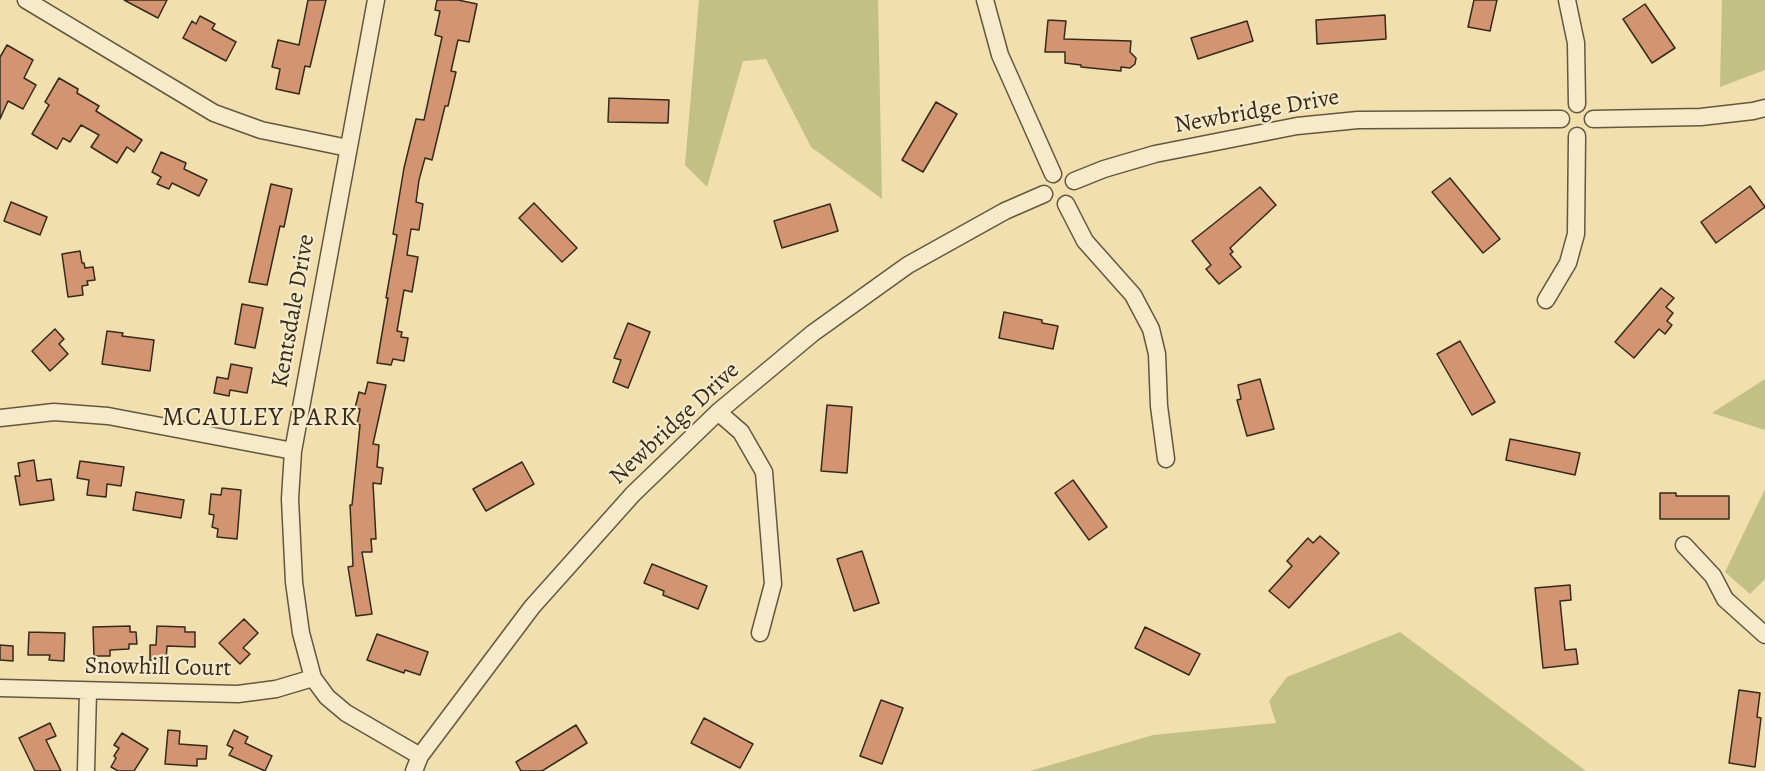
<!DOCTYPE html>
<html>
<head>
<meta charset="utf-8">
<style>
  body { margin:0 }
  canvas { display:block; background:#f1dfad }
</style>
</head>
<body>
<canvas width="1765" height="771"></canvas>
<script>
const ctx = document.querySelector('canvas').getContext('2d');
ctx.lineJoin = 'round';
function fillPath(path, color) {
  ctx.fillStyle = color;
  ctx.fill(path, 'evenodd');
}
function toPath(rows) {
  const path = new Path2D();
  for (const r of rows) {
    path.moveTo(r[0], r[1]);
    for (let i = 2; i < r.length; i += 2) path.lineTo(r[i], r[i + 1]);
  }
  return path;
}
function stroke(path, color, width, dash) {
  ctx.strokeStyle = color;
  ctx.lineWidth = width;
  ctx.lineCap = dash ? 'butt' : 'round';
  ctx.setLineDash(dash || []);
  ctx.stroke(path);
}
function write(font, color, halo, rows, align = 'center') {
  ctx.font = font + ' Alegreya,serif';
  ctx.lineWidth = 4.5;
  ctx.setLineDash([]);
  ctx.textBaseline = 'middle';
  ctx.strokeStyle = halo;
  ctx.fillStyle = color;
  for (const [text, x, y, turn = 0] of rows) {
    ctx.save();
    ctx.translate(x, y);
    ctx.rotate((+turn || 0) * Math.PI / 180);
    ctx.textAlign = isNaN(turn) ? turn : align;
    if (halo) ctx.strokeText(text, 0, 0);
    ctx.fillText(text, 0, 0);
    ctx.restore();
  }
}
const green = toPath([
  [699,0,878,0,882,199,811,147,766,59,743,61,707,187,685,165],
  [1722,0,1765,0,1765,70,1720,87],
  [1765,379,1765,430,1712,413],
  [1765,489,1765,579,1750,594,1725,572],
  [1400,632,1586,771,1030,771,1153,735,1276,723,1269,701,1287,677]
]);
const building = toPath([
  [124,0,167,0,158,18,124,0],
  [308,0,326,0,310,67,305,66,299,94,276,89,280,69,272,67,278,40,299,45,308,0],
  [437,0,458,0,477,4,469,42,458,40,451,71,456,72,448,106,445,106,432,160,425,158,419,180,416,202,423,204,419,230,411,229,407,255,418,257,412,292,404,290,397,331,402,332,401,337,408,338,404,361,393,359,391,365,377,363,388,298,386,298,397,235,393,234,404,168,416,119,424,120,442,37,435,35,440,11,435,10,437,0],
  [1474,0,1497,0,1490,31,1468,27,1474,0],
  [1645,4,1675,48,1652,63,1623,19,1645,4],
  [1385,15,1386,39,1317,44,1316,20,1385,15],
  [200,16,215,24,212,29,236,42,226,61,183,38,192,21,196,24,200,16],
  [1048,20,1066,21,1064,39,1131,41,1130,52,1136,58,1135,64,1130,68,1121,67,1121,71,1081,67,1081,65,1065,63,1065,52,1045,52,1048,20],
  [1247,21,1253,41,1198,59,1191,38,1247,21],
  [7,45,33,60,24,78,36,85,23,109,8,101,0,119,0,57,7,45],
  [59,78,78,89,77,93,99,106,96,111,142,140,134,152,127,147,117,163,91,147,99,135,81,125,70,142,63,138,57,149,32,134,49,105,45,102,59,78],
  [609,98,669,100,668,123,608,122,609,98],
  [936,102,957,114,923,172,902,160,936,102],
  [161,152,186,163,184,169,207,180,199,196,172,183,169,189,157,184,161,177,152,172,161,152],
  [1450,178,1500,239,1483,253,1432,192,1450,178],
  [271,184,292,189,284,227,280,226,267,285,249,282,271,184],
  [1750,186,1765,207,1716,243,1701,222,1750,186],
  [1260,187,1276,205,1230,248,1233,252,1230,254,1241,267,1219,284,1206,269,1211,265,1192,241,1260,187],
  [11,202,47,217,40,235,4,221,11,202],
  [534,203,577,248,562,262,519,218,534,203],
  [830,204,838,231,782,248,774,221,830,204],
  [80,251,82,263,84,263,85,268,93,267,95,280,87,281,88,285,82,286,83,295,68,297,62,254,80,251],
  [1661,288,1674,298,1666,307,1673,313,1667,321,1672,325,1665,334,1659,329,1634,358,1615,342,1661,288],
  [242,304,263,308,255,348,235,344,242,304],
  [1004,312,1042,320,1042,323,1058,326,1053,349,999,338,1004,312],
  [628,323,650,332,628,388,613,382,621,360,614,358,628,323],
  [55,329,64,339,59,344,68,354,50,371,32,351,55,329],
  [107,331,123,333,122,336,154,340,150,371,102,364,107,331],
  [1460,341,1495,402,1472,415,1437,354,1460,341],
  [231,364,252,368,247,393,230,390,229,396,214,393,217,377,228,379,231,364],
  [1260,379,1274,429,1247,436,1237,400,1241,399,1238,385,1260,379],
  [368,382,386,385,373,444,379,445,377,467,383,468,381,484,373,483,376,539,371,539,372,552,362,552,372,614,356,616,348,567,353,566,350,505,352,505,360,425,357,424,360,409,355,408,359,392,365,394,368,382],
  [827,405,852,407,847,473,821,471,827,405],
  [1510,439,1580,453,1575,475,1506,460,1510,439],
  [34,460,37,481,51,479,54,500,20,505,15,476,20,476,18,463,34,460],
  [80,461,124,467,121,486,107,484,106,497,87,495,89,480,77,478,80,461],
  [522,462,534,484,486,511,473,489,522,462],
  [1073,480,1107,527,1089,540,1055,493,1073,480],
  [222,488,241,490,237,539,217,537,218,529,212,527,214,515,209,514,211,494,221,495,222,488],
  [136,492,184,500,181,518,133,510,136,492],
  [1660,493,1676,493,1676,496,1729,496,1729,519,1660,519,1660,493],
  [1320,536,1339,553,1289,608,1269,591,1292,566,1287,561,1308,538,1313,543,1320,536],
  [862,551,879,603,854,611,837,559,862,551],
  [652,564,707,586,698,609,663,595,664,591,644,583,652,564],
  [1570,585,1571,600,1560,601,1565,650,1576,649,1578,664,1543,668,1535,588,1570,585],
  [244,619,258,633,243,648,250,654,240,664,219,643,244,619],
  [130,626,130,632,136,632,137,644,129,644,129,649,110,650,110,656,94,656,93,627,130,626],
  [157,626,185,627,185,632,195,632,195,647,167,646,166,661,150,660,150,645,156,645,157,626],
  [1145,627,1200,654,1189,675,1135,648,1145,627],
  [29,632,65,633,64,661,49,660,50,655,28,655,29,632],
  [377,634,428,652,420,675,405,670,404,673,367,660,377,634],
  [0,645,13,646,13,661,0,660,0,645],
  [1739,690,1760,693,1757,717,1761,718,1755,767,1729,763,1739,690],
  [881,700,903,708,882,764,860,756,881,700],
  [704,718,753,744,740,768,691,743,704,718],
  [50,723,56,736,46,740,61,771,35,771,19,738,50,723],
  [576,725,587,743,542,771,521,771,516,762,576,725],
  [168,730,180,731,179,744,207,746,206,759,197,759,197,766,165,764,168,730],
  [234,730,248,737,245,743,272,756,265,771,229,755,233,748,227,745,234,730],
  [122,733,148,749,134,771,118,771,111,767,116,758,114,756,119,748,114,745,122,733]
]);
const minor = toPath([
  [26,0,214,113,261,130,348,148],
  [376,0,293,451,290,499,294,582,301,633,313,678,327,697,346,713,420,756],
  [985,0,1000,55,1053,174],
  [1567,0,1576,43,1577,104],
  [1593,119,1701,117,1753,111,1765,108],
  [1074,181,1104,169,1155,154,1297,126,1358,120,1561,119],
  [1066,204,1085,241,1133,295,1151,329,1157,354,1159,406,1166,459],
  [1546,300,1568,263,1576,234,1577,136],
  [718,412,741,432,764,472,773,584,760,633],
  [0,418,54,412,108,416,293,451],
  [1684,545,1713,576,1725,599,1765,635],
  [0,688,238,694,276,689,313,678],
  [86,771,88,691],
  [414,771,420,756,532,607,633,494,718,412,813,333,908,265,1005,211,1044,194]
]);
const streetNames = [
  ["Newbridge Drive",1257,112,-10],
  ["Kentsdale Drive",294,311,-80],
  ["Newbridge Drive",675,424,-43],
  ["Snowhill Court",158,668,1]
];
const neighbourhoodNames = [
  ["MCAULEY PARK",260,419]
];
fillPath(green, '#c2c085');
fillPath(building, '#d39472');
stroke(building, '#352a1b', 1.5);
stroke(minor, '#645740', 19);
stroke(minor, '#f6eaca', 16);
write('24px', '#352a1b', '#f6eaca', streetNames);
ctx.letterSpacing = '1.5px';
write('26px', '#352a1b', '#f6eaca', neighbourhoodNames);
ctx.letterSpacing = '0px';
</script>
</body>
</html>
